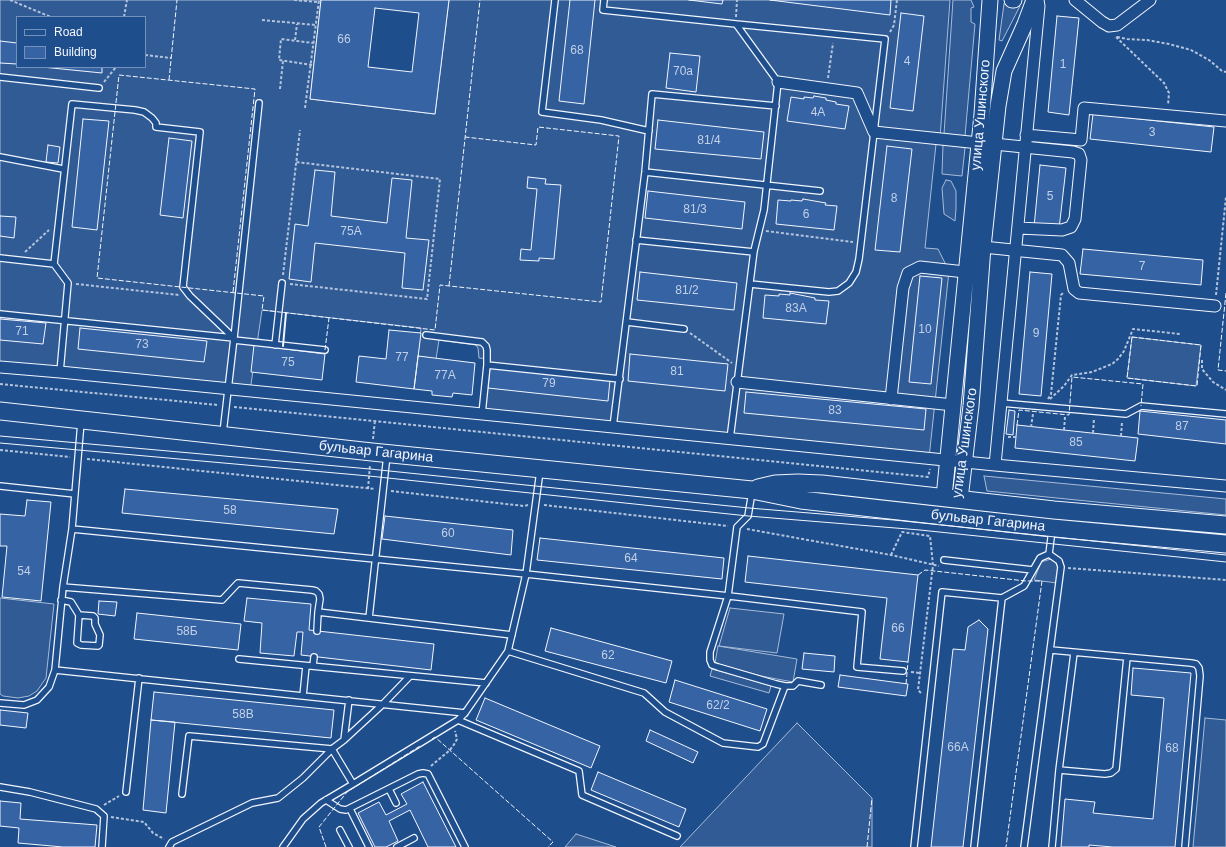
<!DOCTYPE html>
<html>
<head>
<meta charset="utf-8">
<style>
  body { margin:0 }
  #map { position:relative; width:1226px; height:847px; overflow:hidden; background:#1f4e8c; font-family:Helvetica,sans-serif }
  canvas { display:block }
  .legend { position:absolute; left:16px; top:16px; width:130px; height:52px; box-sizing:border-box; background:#1f4e8c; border:1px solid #7391ba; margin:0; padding:5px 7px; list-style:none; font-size:12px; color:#f2f6ff }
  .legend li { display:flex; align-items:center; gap:8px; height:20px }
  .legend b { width:20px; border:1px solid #7391ba }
</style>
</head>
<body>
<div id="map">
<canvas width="1226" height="847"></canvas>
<ul class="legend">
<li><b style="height:5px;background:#1f4e8c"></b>Road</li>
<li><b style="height:11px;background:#3563a3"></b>Building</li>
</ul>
</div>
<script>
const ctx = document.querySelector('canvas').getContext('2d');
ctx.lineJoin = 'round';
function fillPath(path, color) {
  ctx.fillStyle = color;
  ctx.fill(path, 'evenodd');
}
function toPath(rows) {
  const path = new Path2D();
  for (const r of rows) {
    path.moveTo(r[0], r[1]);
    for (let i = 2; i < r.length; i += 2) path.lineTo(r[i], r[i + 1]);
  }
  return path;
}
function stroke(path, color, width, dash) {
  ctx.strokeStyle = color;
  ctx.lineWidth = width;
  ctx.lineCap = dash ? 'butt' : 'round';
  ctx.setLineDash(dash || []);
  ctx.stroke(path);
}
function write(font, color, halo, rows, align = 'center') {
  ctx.font = font + ' Helvetica,sans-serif';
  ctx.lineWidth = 3;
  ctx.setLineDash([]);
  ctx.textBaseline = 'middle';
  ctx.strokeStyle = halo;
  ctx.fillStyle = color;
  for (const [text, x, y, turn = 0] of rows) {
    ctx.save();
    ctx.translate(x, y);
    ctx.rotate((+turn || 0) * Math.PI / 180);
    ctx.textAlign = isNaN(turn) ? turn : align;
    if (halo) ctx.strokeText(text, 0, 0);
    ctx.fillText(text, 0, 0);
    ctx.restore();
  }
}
const built = toPath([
  [0,0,321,0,310,99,435,114,449,0,950,0,940,138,936,144,925,248,938,249,949,271,929,458,484,414,490,359,479,358,478,348,476,345,439,340,436,359,418,356,421,328,262,310,250,391,0,367,0,0],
  [17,17,145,17,145,67,17,67,17,17],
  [953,0,971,0,974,7,971,8,971,22,975,24,965,136,957,137,944,134,953,0],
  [1004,4,1020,6,1002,41,999,40,1004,4],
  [943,144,958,146,965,148,962,176,942,174,943,144],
  [946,180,951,181,956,191,956,209,955,221,944,214,942,188,946,180],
  [1132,337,1201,345,1196,386,1127,378,1132,337],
  [984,476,1226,499,1226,515,987,491,984,476],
  [1051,559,1059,562,1057,583,1034,580,1041,562,1051,559],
  [0,598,54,604,46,678,37,691,29,696,18,698,3,696,0,694,0,598],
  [730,608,784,614,777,653,719,646,730,608],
  [718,646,797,659,793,682,761,676,715,663,718,646],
  [712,669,771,686,769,693,710,676,712,669],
  [1205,718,1226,720,1226,847,1193,847,1205,718],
  [797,723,872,798,872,847,680,847,797,723],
  [576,834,616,847,565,847,576,834]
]);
const building = toPath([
  [321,0,449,0,435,114,310,99,321,0],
  [375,8,419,13,412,72,368,67,375,8],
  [570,0,595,0,584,104,559,101,570,0],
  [689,0,723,0,722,4,689,0],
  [770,0,891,0,890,15,770,0],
  [901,13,924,16,913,111,890,108,901,13],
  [1057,16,1079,18,1069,115,1048,112,1057,16],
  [0,41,17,43,17,64,0,63,0,41],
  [670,53,700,56,696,92,666,88,670,53],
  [42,67,102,67,102,73,42,67],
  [814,96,826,98,826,100,836,102,836,104,849,106,845,129,787,121,791,97,804,99,804,97,813,98,814,96],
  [1093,114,1214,127,1211,152,1090,139,1093,114],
  [83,119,109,121,97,230,72,227,83,119],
  [658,120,764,132,761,159,655,149,658,120],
  [169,138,192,141,183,218,160,215,169,138],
  [48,145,60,147,58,163,46,162,48,145],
  [887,146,912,149,900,252,875,250,887,146],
  [1040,165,1066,168,1059,229,1034,227,1040,165],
  [315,170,335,172,331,216,387,223,392,178,412,180,406,238,429,240,423,290,402,288,405,253,315,243,311,282,289,279,295,224,308,226,315,170],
  [528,177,546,179,545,184,561,185,554,259,539,258,539,261,520,260,521,249,531,250,537,189,527,188,528,177],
  [648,191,745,202,742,229,645,218,648,191],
  [803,199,826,203,825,205,837,206,834,230,776,224,778,200,791,201,791,200,802,201,803,199],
  [0,216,16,217,14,238,0,236,0,216],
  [1083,249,1203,260,1201,285,1080,274,1083,249],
  [640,272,737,283,734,310,637,300,640,272],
  [1030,272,1052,274,1041,396,1019,394,1030,272],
  [920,276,942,278,931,384,909,382,920,276],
  [790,293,815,298,815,300,829,301,826,324,763,318,765,295,779,296,779,294,790,295,790,293],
  [0,319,46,323,43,344,0,340,0,319],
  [80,328,207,341,204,362,78,349,80,328],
  [389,330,421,333,414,389,356,382,359,356,386,359,389,330],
  [254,345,325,354,322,380,251,372,254,345],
  [630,354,728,364,725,391,628,381,630,354],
  [418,356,475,363,472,395,453,393,452,397,432,395,432,391,414,389,418,356],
  [490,367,610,380,608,401,488,388,490,367],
  [746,392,926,409,924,430,744,413,746,392],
  [1009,410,1015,411,1013,435,1006,434,1009,410],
  [1140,411,1226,420,1226,444,1138,434,1140,411],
  [1017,425,1138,438,1135,461,1015,448,1017,425],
  [125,489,338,509,334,534,122,513,125,489],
  [27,500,51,502,41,601,2,597,7,546,0,546,0,514,25,516,27,500],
  [385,516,513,530,511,555,382,539,385,516],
  [540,538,724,558,722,579,537,560,540,538],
  [748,556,918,575,908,662,880,659,887,598,745,582,748,556],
  [247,598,311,604,309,630,434,644,431,670,301,655,303,632,297,632,294,656,260,653,262,623,244,621,247,598],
  [99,601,117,602,115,616,98,614,99,601],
  [137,613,241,624,238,650,134,639,137,613],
  [979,620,988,629,963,847,931,847,953,649,965,650,968,627,979,620],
  [551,628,672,661,666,683,545,651,551,628],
  [804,653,835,656,834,672,802,669,804,653],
  [1133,668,1191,673,1175,847,1113,847,1089,845,1089,847,1061,847,1065,799,1095,802,1093,813,1153,819,1164,698,1131,695,1133,668],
  [840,675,908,684,906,696,838,687,840,675],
  [675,680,767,709,760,731,669,702,675,680],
  [154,692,334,710,331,738,151,720,154,692],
  [485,698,600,746,591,768,476,720,485,698],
  [0,710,28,713,26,728,0,725,0,710],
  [151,720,175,722,166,813,143,810,151,720],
  [650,730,698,752,693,763,646,741,650,730],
  [598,772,686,809,679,827,591,790,598,772],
  [423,782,456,847,428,847,410,810,389,821,398,841,386,847,375,847,358,813,379,802,386,815,407,804,401,794,423,782],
  [0,801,21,803,20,819,97,825,95,847,63,847,18,843,19,828,0,826,0,801]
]);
const path = toPath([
  [10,0,51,17],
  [294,0,318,2],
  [124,17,127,0],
  [736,17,737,0],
  [262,20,316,25],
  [890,32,894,25,897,0],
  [1116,37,1164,83,1169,93,1168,105],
  [1117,37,1127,39,1147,40,1169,44,1191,50,1209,60,1222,71,1226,72],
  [295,40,297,24],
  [145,55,171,58],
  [312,65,279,60,281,39,313,43],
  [828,78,833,43],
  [104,82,116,67],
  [280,89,283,61],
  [305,108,319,0],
  [766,231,853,242],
  [25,252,49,230],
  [283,275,300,130],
  [76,284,179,295],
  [290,284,427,299,440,179,296,162],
  [1216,295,1226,197],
  [690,333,732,363],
  [1202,360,1202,369,1213,382,1226,390],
  [0,384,218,405],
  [1048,399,1051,394,1061,295,1064,292],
  [1050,399,1064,386,1072,375,1092,372,1112,364,1118,359,1124,351,1133,329,1180,334],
  [234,407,928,477,930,469],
  [1031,427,1033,414],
  [1064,430,1065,417],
  [1093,433,1094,418],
  [1121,436,1122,422],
  [1008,437,1016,437],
  [373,439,375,420],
  [0,450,70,457],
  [87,459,375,489],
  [368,489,370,465],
  [391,491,524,506,528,505],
  [544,505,728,526],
  [747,529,891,555,939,566],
  [891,555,902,532,930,536,933,565,918,690,922,694],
  [1068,568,1226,580],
  [911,672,920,673],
  [431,766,450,750,455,743,457,739,455,731],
  [104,805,119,796],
  [111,817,144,822,153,833,164,839]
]);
const service = toPath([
  [555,0,542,112,601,120,649,131],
  [604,0,603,10,736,24,778,82,764,210,754,251,730,439],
  [736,24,885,39,859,259,856,272,849,283,838,291,829,292,750,284],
  [0,77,99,88],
  [0,157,63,169],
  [645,172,820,191],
  [636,240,754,252],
  [0,258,54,264],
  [0,314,234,338,223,433],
  [627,322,684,329],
  [426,335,482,342,486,346,487,350,487,365],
  [234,338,259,103],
  [234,340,325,350],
  [275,345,282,283],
  [60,372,68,283,54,264,72,104,135,110,144,112,152,118,156,123,156,127,200,132,183,287,190,296,234,338],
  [1001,403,1126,414,1141,406,1226,414],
  [482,414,487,365,620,379],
  [613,427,645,172,652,94,776,106],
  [0,486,75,494],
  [72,529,526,574,738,597,862,612,857,667,903,671],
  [944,560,1033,570],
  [63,587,222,600,238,583,312,590,316,591,319,594,320,599,318,612,512,635],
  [1002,598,1024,586,1040,558,1049,554,1052,530],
  [61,600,71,602,79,615,93,616,95,618,95,624,100,635,99,645,98,646,81,645,77,643,79,615],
  [369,618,387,455],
  [317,631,318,612],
  [1051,650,1191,663,1196,664,1199,668,1200,676,1185,847],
  [508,651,644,693,665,712,723,743,758,747,763,744,785,686,776,684,718,667,712,665,710,660,710,652,728,596,737,527,748,516,752,492],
  [239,659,486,683],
  [313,666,314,657],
  [55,670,465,713],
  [785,686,793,686,798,681,821,685],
  [303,696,306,666],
  [0,703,24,705,37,700,49,687,55,670,63,587,72,529,81,422],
  [458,720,579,771,582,795,677,836],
  [344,740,383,704,410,676],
  [1059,770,1105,774,1111,773,1116,769,1127,657],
  [353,784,458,720,465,713,508,651,526,574,540,471],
  [0,787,30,792,96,809,104,816,102,847],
  [389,789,396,803],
  [126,792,139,678],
  [182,794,189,736,332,749,344,740,349,700],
  [326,800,340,809,346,810,418,774,423,773,428,774,465,847],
  [350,809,369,847],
  [340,830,349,847],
  [169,847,172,842,252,803,278,798,303,778,332,749,353,784,321,803,303,819,283,847],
  [397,847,414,838],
  [914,847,942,592,1002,598,974,847],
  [1024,847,1061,567,1059,561,1049,554],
  [1052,847,1059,770,1074,653]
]);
const minor = toPath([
  [1075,0,1102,22,1109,26,1117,25,1150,0],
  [778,82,857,93,874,132,979,143],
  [1026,135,1081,140,1084,108,1226,121],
  [994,144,1073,152,1079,154,1081,160,1075,219,1071,227,1062,230,1018,228],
  [983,247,1062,255,1069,263,1074,289,1079,293,1215,306],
  [0,367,60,372,995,465,1226,486],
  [737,382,953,405],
  [891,399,903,288,908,273,920,267,965,272],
  [995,465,1039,6,1038,0]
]);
const secondary = toPath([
  [1012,0,1014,0],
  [944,497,982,114,990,0],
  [960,499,971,406,983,247,998,106,1004,71,1025,24,1034,0]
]);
const primary = toPath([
  [0,411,372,452,752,490,801,500,881,509,1052,528,1226,544],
  [758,488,775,484,798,483,822,484,1054,510,1226,525]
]);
const tram = toPath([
  [0,436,370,469,749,508,894,520,1226,555],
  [0,443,369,476,748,516,920,530,1226,562]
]);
const fence = toPath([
  [169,80,177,0],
  [449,286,480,0],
  [233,292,255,89,119,75,97,278,264,296,262,310,435,330,440,285,601,302,619,136,538,127,536,145,465,137],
  [1226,293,1218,370,1226,371],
  [1132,337,1201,345,1197,386,1127,378,1132,337],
  [325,350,329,318],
  [1017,425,1019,410,1069,415,1072,377,1143,384,1141,406],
  [918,575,925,570,1026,581,1042,581,1006,847],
  [906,684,908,662],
  [432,739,435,737,553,842,548,847],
  [326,847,319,827,347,792,420,746],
  [867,847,872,798]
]);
const wall = toPath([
  [283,346,286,313]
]);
const numberNames = [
  ["66",344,40],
  ["68",577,51],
  ["4",907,62],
  ["1",1063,65],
  ["70а",683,72],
  ["4А",818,113],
  ["3",1152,133],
  ["81/4",709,141],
  ["5",1050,197],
  ["8",894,199],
  ["81/3",695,210],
  ["6",806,215],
  ["75А",351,232],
  ["7",1142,267],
  ["81/2",687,291],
  ["83А",796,309],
  ["10",925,330],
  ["71",22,332],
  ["9",1036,334],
  ["73",142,345],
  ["77",402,358],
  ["75",288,363],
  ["81",677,372],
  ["77А",445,376],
  ["79",549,384],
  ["83",835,411],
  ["87",1182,427],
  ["85",1076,443],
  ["58",230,511],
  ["60",448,534],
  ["64",631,559],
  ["54",24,572],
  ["66",898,629],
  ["58Б",187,632],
  ["62",608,656],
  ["62/2",718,706],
  ["58В",243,715],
  ["66А",958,748],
  ["68",1172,749]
];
const streetNames = [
  ["улица Ушинского",981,115,-85],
  ["улица Ушинского",965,443,-82],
  ["бульвар Гагарина",376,452,6],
  ["бульвар Гагарина",988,521,6]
];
fillPath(built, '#305b95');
stroke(built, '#a8bbd7', 1);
fillPath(building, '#3563a3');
stroke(building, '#f2f6ff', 1);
stroke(service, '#f2f6ff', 8);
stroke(minor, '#f2f6ff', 13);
stroke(secondary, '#f2f6ff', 17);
stroke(primary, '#f2f6ff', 19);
stroke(path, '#b3c4dc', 2, [3, 2]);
stroke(service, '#1f4e8c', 5.5);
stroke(minor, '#1f4e8c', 11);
stroke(secondary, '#1f4e8c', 15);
stroke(primary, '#1f4e8c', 17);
stroke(tram, '#f2f6ff', 1);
stroke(fence, '#f2f6ff', 1, [5, 2]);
stroke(wall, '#f2f6ff', 2);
write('12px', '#c3d1e8', null, numberNames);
write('14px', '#f2f6ff', '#1f4e8c', streetNames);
</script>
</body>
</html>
